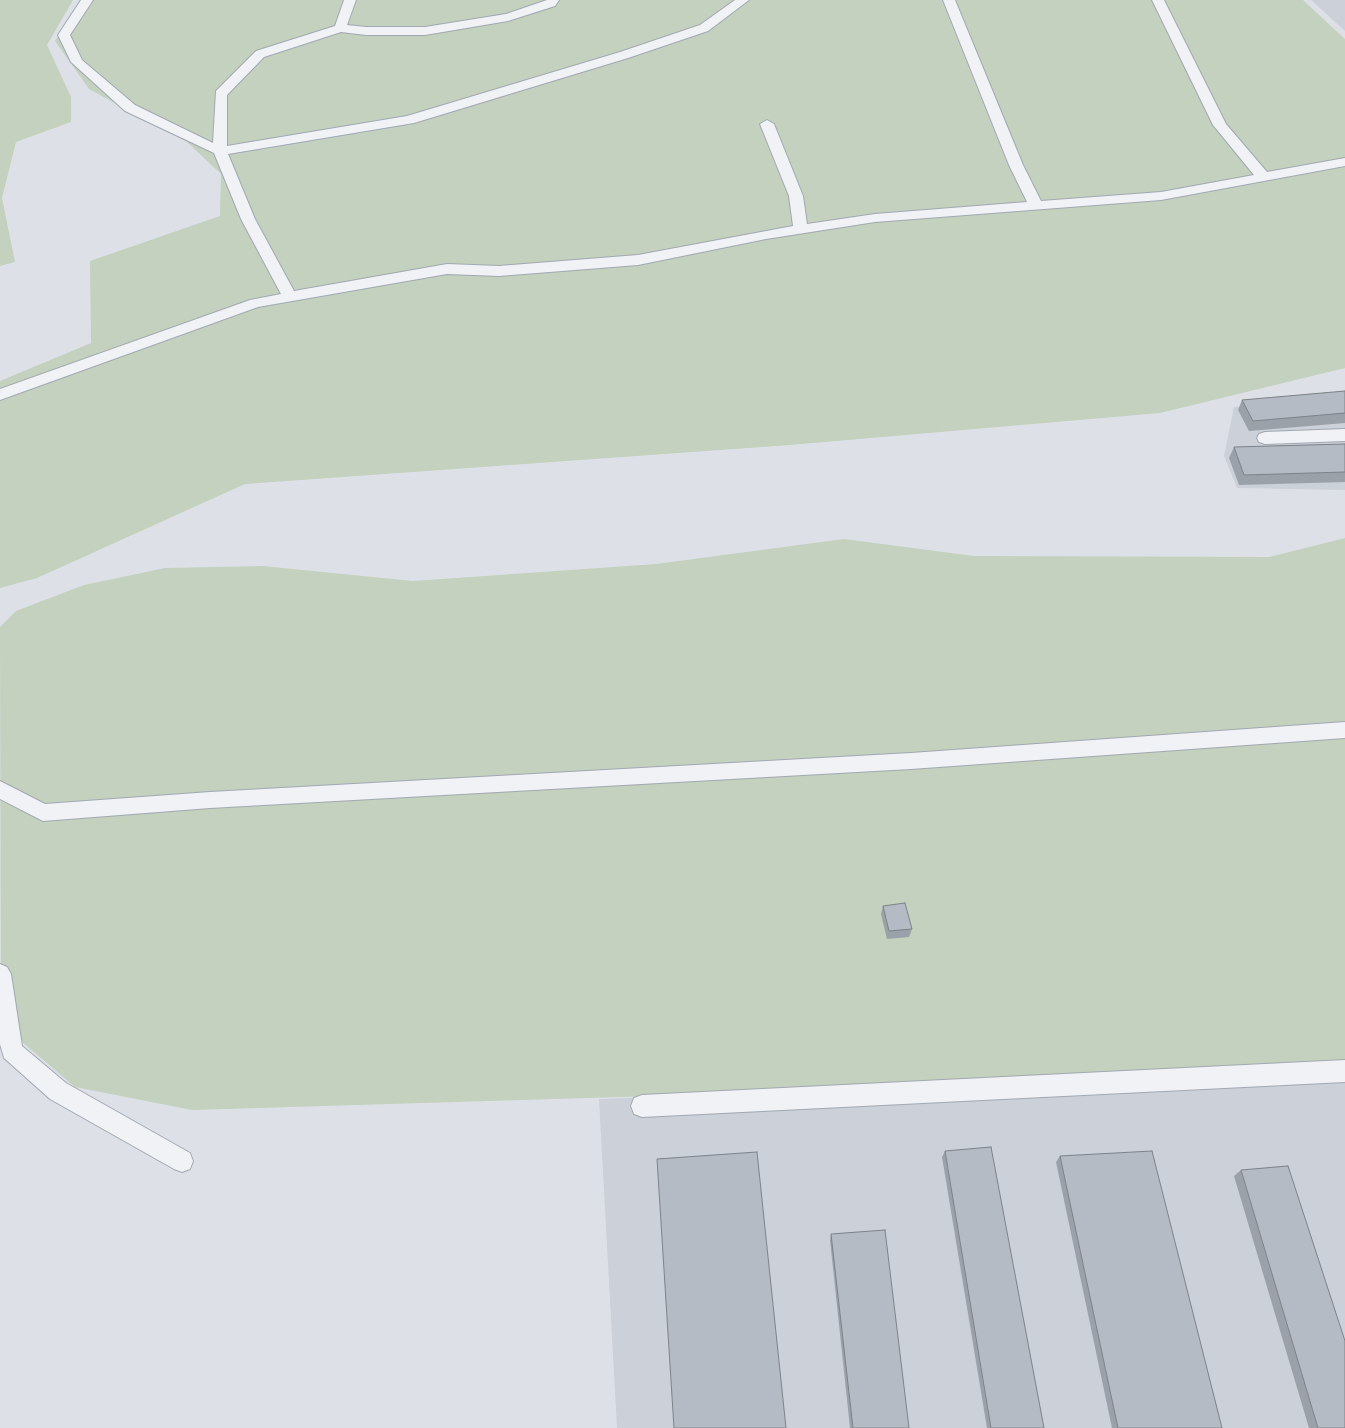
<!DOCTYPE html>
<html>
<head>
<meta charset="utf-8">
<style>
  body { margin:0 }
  canvas { display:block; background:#dde1e7 }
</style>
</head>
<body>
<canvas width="1345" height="1428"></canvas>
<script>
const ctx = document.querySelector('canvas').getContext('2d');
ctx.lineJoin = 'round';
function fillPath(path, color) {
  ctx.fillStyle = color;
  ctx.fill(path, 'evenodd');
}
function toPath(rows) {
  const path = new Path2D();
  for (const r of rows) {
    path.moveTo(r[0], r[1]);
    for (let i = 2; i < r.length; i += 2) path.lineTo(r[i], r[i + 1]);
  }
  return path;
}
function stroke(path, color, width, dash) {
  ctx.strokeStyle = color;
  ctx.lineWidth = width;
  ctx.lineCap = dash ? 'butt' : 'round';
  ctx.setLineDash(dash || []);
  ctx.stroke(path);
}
const built = toPath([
  [1311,0,1345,0,1345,31],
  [1345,396,1345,490,1237,488,1224,456,1234,407],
  [1345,1075,1345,1428,617,1428,599,1099]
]);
const green = toPath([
  [0,0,73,0,47,45,71,97,71,122,16,142,2,198,15,262,0,266],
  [80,0,1303,0,1345,39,1345,368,1160,413,790,445,245,484,37,578,0,588,0,381,91,343,90,261,220,216,221,174,187,142,89,89,55,41],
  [1345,538,1345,1075,192,1110,75,1087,1,1024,0,627,16,611,84,585,165,568,263,566,413,581,656,564,844,539,974,556,1269,557]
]);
const lane = toPath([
  [81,0,93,0,70,35,82,60,135,105,213,143,216,91,256,51,335,26,344,0,356,0,347,25,366,27,425,27,506,14,547,0,559,0,555,6,508,21,425,35,366,35,341,32,264,57,227,95,227,146,407,116,620,52,700,25,735,0,749,0,708,31,628,58,414,123,228,154,255,219,294,291,447,264,499,266,638,255,793,226,789,196,760,124,767,120,774,124,803,196,807,224,875,214,1027,202,1009,165,943,0,955,0,1023,165,1041,201,1161,192,1254,175,1213,125,1152,0,1164,0,1226,124,1267,172,1345,158,1345,166,1161,200,875,222,766,239,638,265,499,276,447,274,258,307,0,400,0,389,250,300,281,294,241,219,214,153,125,111,71,62,58,35,81,0],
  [1345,429,1345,441,1265,444,1259,442,1257,438,1259,434,1265,432,1345,429],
  [1345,722,1345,738,911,769,210,808,43,821,0,799,0,781,45,804,210,792,911,753,1345,722],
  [0,964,7,967,11,974,22,1046,66,1083,190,1153,193,1161,190,1169,182,1172,174,1169,50,1099,4,1058,0,1044,0,964],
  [1345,1060,1345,1082,642,1117,634,1114,631,1106,634,1098,642,1095,1345,1060]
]);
const wall = toPath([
  [1345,391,1345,423,1249,431,1238,410,1242,400],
  [1345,444,1345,482,1239,485,1229,458,1234,447],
  [883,906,912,929,909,937,887,939,881,914],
  [945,1151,1044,1428,987,1428,942,1157],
  [1060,1156,1222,1428,1112,1428,1056,1162],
  [1241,1170,1345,1428,1309,1428,1234,1176],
  [831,1234,909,1428,850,1428,830,1240]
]);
const building = toPath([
  [1345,391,1345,413,1253,421,1242,400,1345,391],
  [1345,444,1345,472,1244,475,1234,447,1345,444],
  [905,903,912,929,889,931,883,906,905,903],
  [991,1147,1044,1428,991,1428,945,1151,991,1147],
  [1152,1151,1222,1428,1118,1428,1060,1156,1152,1151],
  [757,1152,786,1428,674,1428,657,1159,757,1152],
  [1288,1166,1345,1341,1345,1428,1318,1428,1241,1170,1288,1166],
  [885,1230,909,1428,853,1428,831,1234,885,1230]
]);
fillPath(built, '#cbd0d9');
fillPath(green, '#c3d1be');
stroke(lane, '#a2a8b1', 2);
fillPath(lane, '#f0f2f6');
fillPath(wall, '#9ba1a9');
fillPath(building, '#b4bbc4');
stroke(building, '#7e8389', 1);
</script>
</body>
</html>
